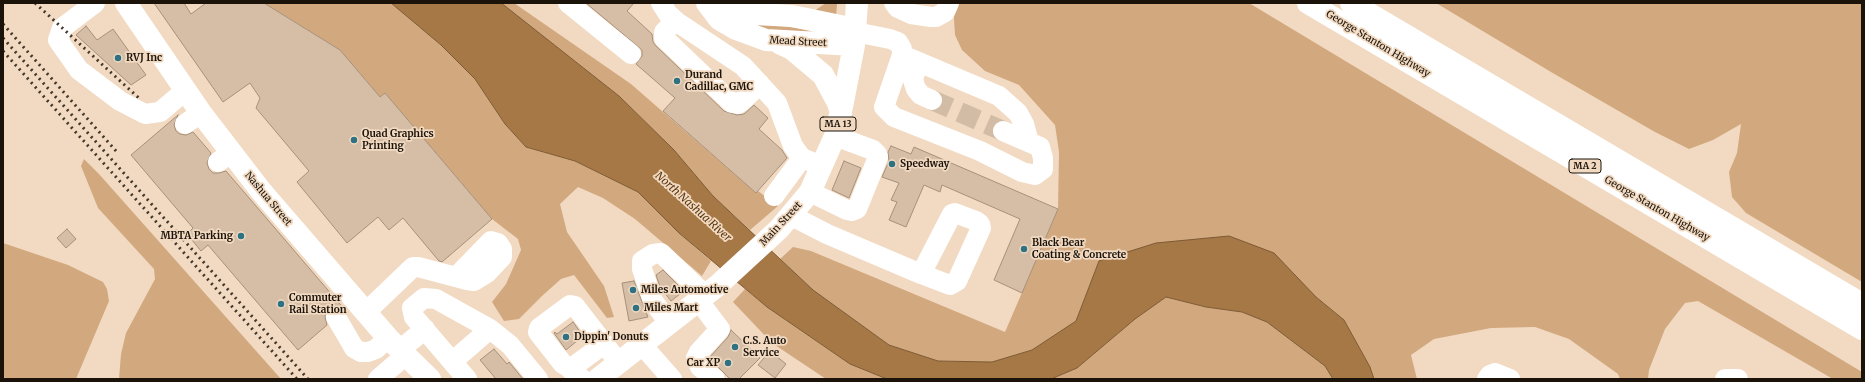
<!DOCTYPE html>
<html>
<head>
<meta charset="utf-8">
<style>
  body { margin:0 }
  #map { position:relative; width:1865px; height:382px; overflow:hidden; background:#f2dac2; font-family:Merriweather,serif }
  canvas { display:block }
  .frame { position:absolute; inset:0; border:4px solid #1b130a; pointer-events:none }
</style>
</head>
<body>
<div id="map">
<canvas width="1865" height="382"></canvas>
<div class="frame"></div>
</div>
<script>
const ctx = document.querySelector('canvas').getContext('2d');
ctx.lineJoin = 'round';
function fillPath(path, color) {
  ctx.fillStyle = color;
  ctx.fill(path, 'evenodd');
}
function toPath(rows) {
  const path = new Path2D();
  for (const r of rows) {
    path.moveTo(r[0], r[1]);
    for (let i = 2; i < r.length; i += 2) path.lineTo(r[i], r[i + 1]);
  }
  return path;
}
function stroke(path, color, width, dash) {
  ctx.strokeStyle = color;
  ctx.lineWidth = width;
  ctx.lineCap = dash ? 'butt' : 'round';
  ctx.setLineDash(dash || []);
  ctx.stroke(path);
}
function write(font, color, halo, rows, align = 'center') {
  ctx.font = font + ' Merriweather,serif';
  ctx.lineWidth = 3.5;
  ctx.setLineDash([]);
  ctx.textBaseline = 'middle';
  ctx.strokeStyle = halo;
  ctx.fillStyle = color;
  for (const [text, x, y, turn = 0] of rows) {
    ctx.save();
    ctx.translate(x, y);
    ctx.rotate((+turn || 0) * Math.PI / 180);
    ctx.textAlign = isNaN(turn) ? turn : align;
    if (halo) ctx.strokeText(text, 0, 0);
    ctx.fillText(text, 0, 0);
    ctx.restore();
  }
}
const green = toPath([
  [264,3,391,3,441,45,475,79,505,124,526,147,575,161,638,192,679,233,711,261,702,276,635,219,603,198,578,187,560,204,567,232,604,286,614,317,607,318,574,275,561,279,542,296,519,319,504,321,492,302,506,284,521,250,518,239,492,219,385,93,380,97,340,50],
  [501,3,514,3,631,84,756,193,758,191,778,206,750,230,713,196,674,150,619,96],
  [826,3,837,4,836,17,814,11],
  [953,3,1249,3,1862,372,1862,379,1833,379,1698,301,1685,303,1665,329,1649,370,1648,379,1620,379,1618,374,1569,339,1535,327,1491,328,1434,339,1411,355,1417,379,1374,379,1370,367,1344,320,1316,297,1099,261,1076,321,1032,350,992,362,938,361,889,345,813,290,780,259,793,247,811,251,1005,332,1058,209,1059,152,1055,125,1019,85,985,71,962,50,955,35],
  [1436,3,1862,3,1862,282,1746,213,1732,197,1729,172,1737,153,1741,124,1713,140,1689,149,1655,132,1551,72],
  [755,22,762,23,823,32,761,30],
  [84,159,99,174,281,379,119,379,121,354,126,333,155,279,154,269,98,208,81,166],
  [3,243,68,265,103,282,107,289,109,301,76,379,9,379,3,377],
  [745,289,767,307,850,364,887,379,826,379,772,343,733,302],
  [1166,297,1206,307,1242,312,1267,322,1325,366,1333,379,1051,379,1077,368,1135,319]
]);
const water = toPath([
  [391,3,501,3,505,6,619,96,674,150,713,196,813,290,889,345,938,361,992,362,1032,350,1076,321,1099,261,1156,243,1229,236,1274,253,1316,297,1344,320,1370,367,1374,379,1333,379,1325,366,1267,322,1242,312,1206,307,1166,297,1135,319,1077,368,1051,379,887,379,850,364,767,307,679,233,638,192,575,161,526,147,505,124,475,79,441,45,391,3]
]);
const building = toPath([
  [154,3,184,3,191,14,206,3,264,3,340,50,380,97,385,93,492,219,442,262,439,261,403,218,389,230,378,217,347,243,297,182,309,171,256,108,260,98,250,83,223,102,154,3],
  [586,3,634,3,627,11,652,34,653,42,656,46,724,111,737,115,744,114,754,105,768,118,759,129,782,150,787,158,756,193,663,111,675,98,636,64,642,56,642,50,586,3],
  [86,26,97,40,113,29,146,75,131,85,76,35,86,26],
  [178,115,174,125,176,131,180,134,186,135,193,132,211,153,207,163,209,169,213,173,219,173,226,171,345,310,336,306,330,307,326,311,325,317,327,325,298,350,208,245,201,251,187,234,193,228,131,155,178,115],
  [891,146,911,154,914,147,1058,209,1022,293,994,280,1020,219,942,185,940,192,924,185,906,227,889,220,897,202,891,200,899,183,882,177,889,161,888,152,891,146],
  [844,161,861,168,849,198,832,190,844,161],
  [67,229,76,239,66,248,57,238,67,229],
  [663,270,684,291,671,301,660,287,656,275,663,270],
  [634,281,648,317,629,321,622,283,634,281],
  [573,322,583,336,566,350,554,333,555,332,557,334,573,322],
  [731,330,760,358,739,379,730,379,709,358,728,337,731,330],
  [494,349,507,364,509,362,523,379,496,379,480,360,494,349],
  [770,351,786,364,775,378,758,365,770,351]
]);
const minorTunnel = toPath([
  [932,100,1003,131]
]);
const minor = toPath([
  [95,3,62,28,58,40,79,70,120,101,145,114,160,112,186,90],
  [568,3,631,54],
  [661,3,668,14,677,22,743,66,777,103,793,146,798,153,802,158,822,166],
  [894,3,898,8,911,14,931,17,936,17,945,12,949,3],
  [675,21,664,32,664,38,732,103,738,104,741,102,760,84],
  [855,32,890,39,898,42,902,49,902,55,884,107,894,117,980,151,1022,172,1035,175,1043,169,1043,158,1040,147,1003,131],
  [902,55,999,96,1018,113,1024,124,1029,142],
  [918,62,913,80,916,89,921,95,932,100],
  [185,124,201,113],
  [218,162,231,153],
  [810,192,847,210,852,211,857,209,878,157,877,154,873,150,835,136],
  [774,196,802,158],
  [792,216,827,234,921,274,950,285,957,281,981,228,980,224,976,221,955,213,952,214,921,274],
  [698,300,720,329,699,352,696,358,700,367,715,379],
  [366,312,413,267,418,267,456,277,467,280,474,281,487,273,502,257,502,249,498,243,491,241,456,277],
  [336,317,354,348,361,352,368,352,376,349,388,338],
  [669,323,653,301,642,269,642,261,653,254,661,253,705,295],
  [642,345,672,379],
  [400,350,425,329],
  [453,361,490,329,510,345,538,379],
  [570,369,604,344],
  [378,379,406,355],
  [467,379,414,317,412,308,424,298,436,299,490,329],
  [582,379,573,370,563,364,538,332,539,328,570,305,575,306,619,363],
  [1487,379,1490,375,1495,373,1510,379],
  [1725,379,1738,379]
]);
const major = toPath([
  [126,3,201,113,261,191,388,338,430,379],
  [707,3,719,19,736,29,766,40,854,45],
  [727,3,733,8,755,14,792,16,855,29],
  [779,43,792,49,823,75,838,103,841,113],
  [598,379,717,286,779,229,810,192,835,136,843,102,854,45,857,3]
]);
const highway = toPath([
  [1308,3,1862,329],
  [1351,3,1862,304]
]);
const rail = toPath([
  [35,3,141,100],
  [3,24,117,152],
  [3,38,308,379],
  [3,51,297,379]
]);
const markers = [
  [118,58,4,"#2e7182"],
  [677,81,4,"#2e7182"],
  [354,140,4,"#2e7182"],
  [892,164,4,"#2e7182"],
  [241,236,4,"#2e7182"],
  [1024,249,4,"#2e7182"],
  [633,290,4,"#2e7182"],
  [281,304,4,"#2e7182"],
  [636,308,4,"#2e7182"],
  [566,337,4,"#2e7182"],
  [735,347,4,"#2e7182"],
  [728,363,4,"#2e7182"]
];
const shields = [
  [838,124,36],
  [1585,166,32]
];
const shieldNames = [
  ["MA 13",838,124],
  ["MA 2",1585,166]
];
const streetNames = [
  ["Mead Street",798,42,3],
  ["George Stanton Highway",1378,44,31],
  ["Nashua Street",268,199,50],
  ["George Stanton Highway",1657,209,30],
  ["Main Street",781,224,-47]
];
const poiNames = [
  ["RVJ Inc",126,58],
  ["Durand",685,75],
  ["Cadillac, GMC",685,87],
  ["Quad Graphics",362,134],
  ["Printing",362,146],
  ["Speedway",900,164],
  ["MBTA Parking",233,236,"right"],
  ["Black Bear",1032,243],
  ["Coating & Concrete",1032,255],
  ["Miles Automotive",641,290],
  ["Commuter",289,298],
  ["Rail Station",289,310],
  ["Miles Mart",644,308],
  ["Dippin' Donuts",574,337],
  ["C.S. Auto",743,341],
  ["Service",743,353],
  ["Car XP",720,363,"right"]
];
const waterNames = [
  ["North Nashua River",693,207,42]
];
fillPath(green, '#d2a87e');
fillPath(water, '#a67846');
stroke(water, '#7c5a34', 1);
fillPath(building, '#d5bda6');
stroke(building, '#a6907a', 1);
stroke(minorTunnel, '#d2bca6', 20, [20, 10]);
stroke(minor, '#fff', 20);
stroke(major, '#fff', 22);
stroke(highway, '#fff', 22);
stroke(rail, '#42372b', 3, [2, 4]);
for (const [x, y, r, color] of markers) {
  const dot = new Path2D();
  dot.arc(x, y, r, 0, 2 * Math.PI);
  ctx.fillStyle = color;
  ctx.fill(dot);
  stroke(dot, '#f2dac2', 1.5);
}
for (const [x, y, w] of shields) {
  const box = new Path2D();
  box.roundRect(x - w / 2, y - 7, w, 14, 3);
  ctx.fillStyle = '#f2dac2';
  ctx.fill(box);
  stroke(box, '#1b130a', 1);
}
write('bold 9px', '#1b130a', null, shieldNames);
write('10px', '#1b130a', '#f2dac2', streetNames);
write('bold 10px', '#1b130a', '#f2dac2', poiNames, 'left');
write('italic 11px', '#58370f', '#f2dac2', waterNames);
</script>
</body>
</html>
